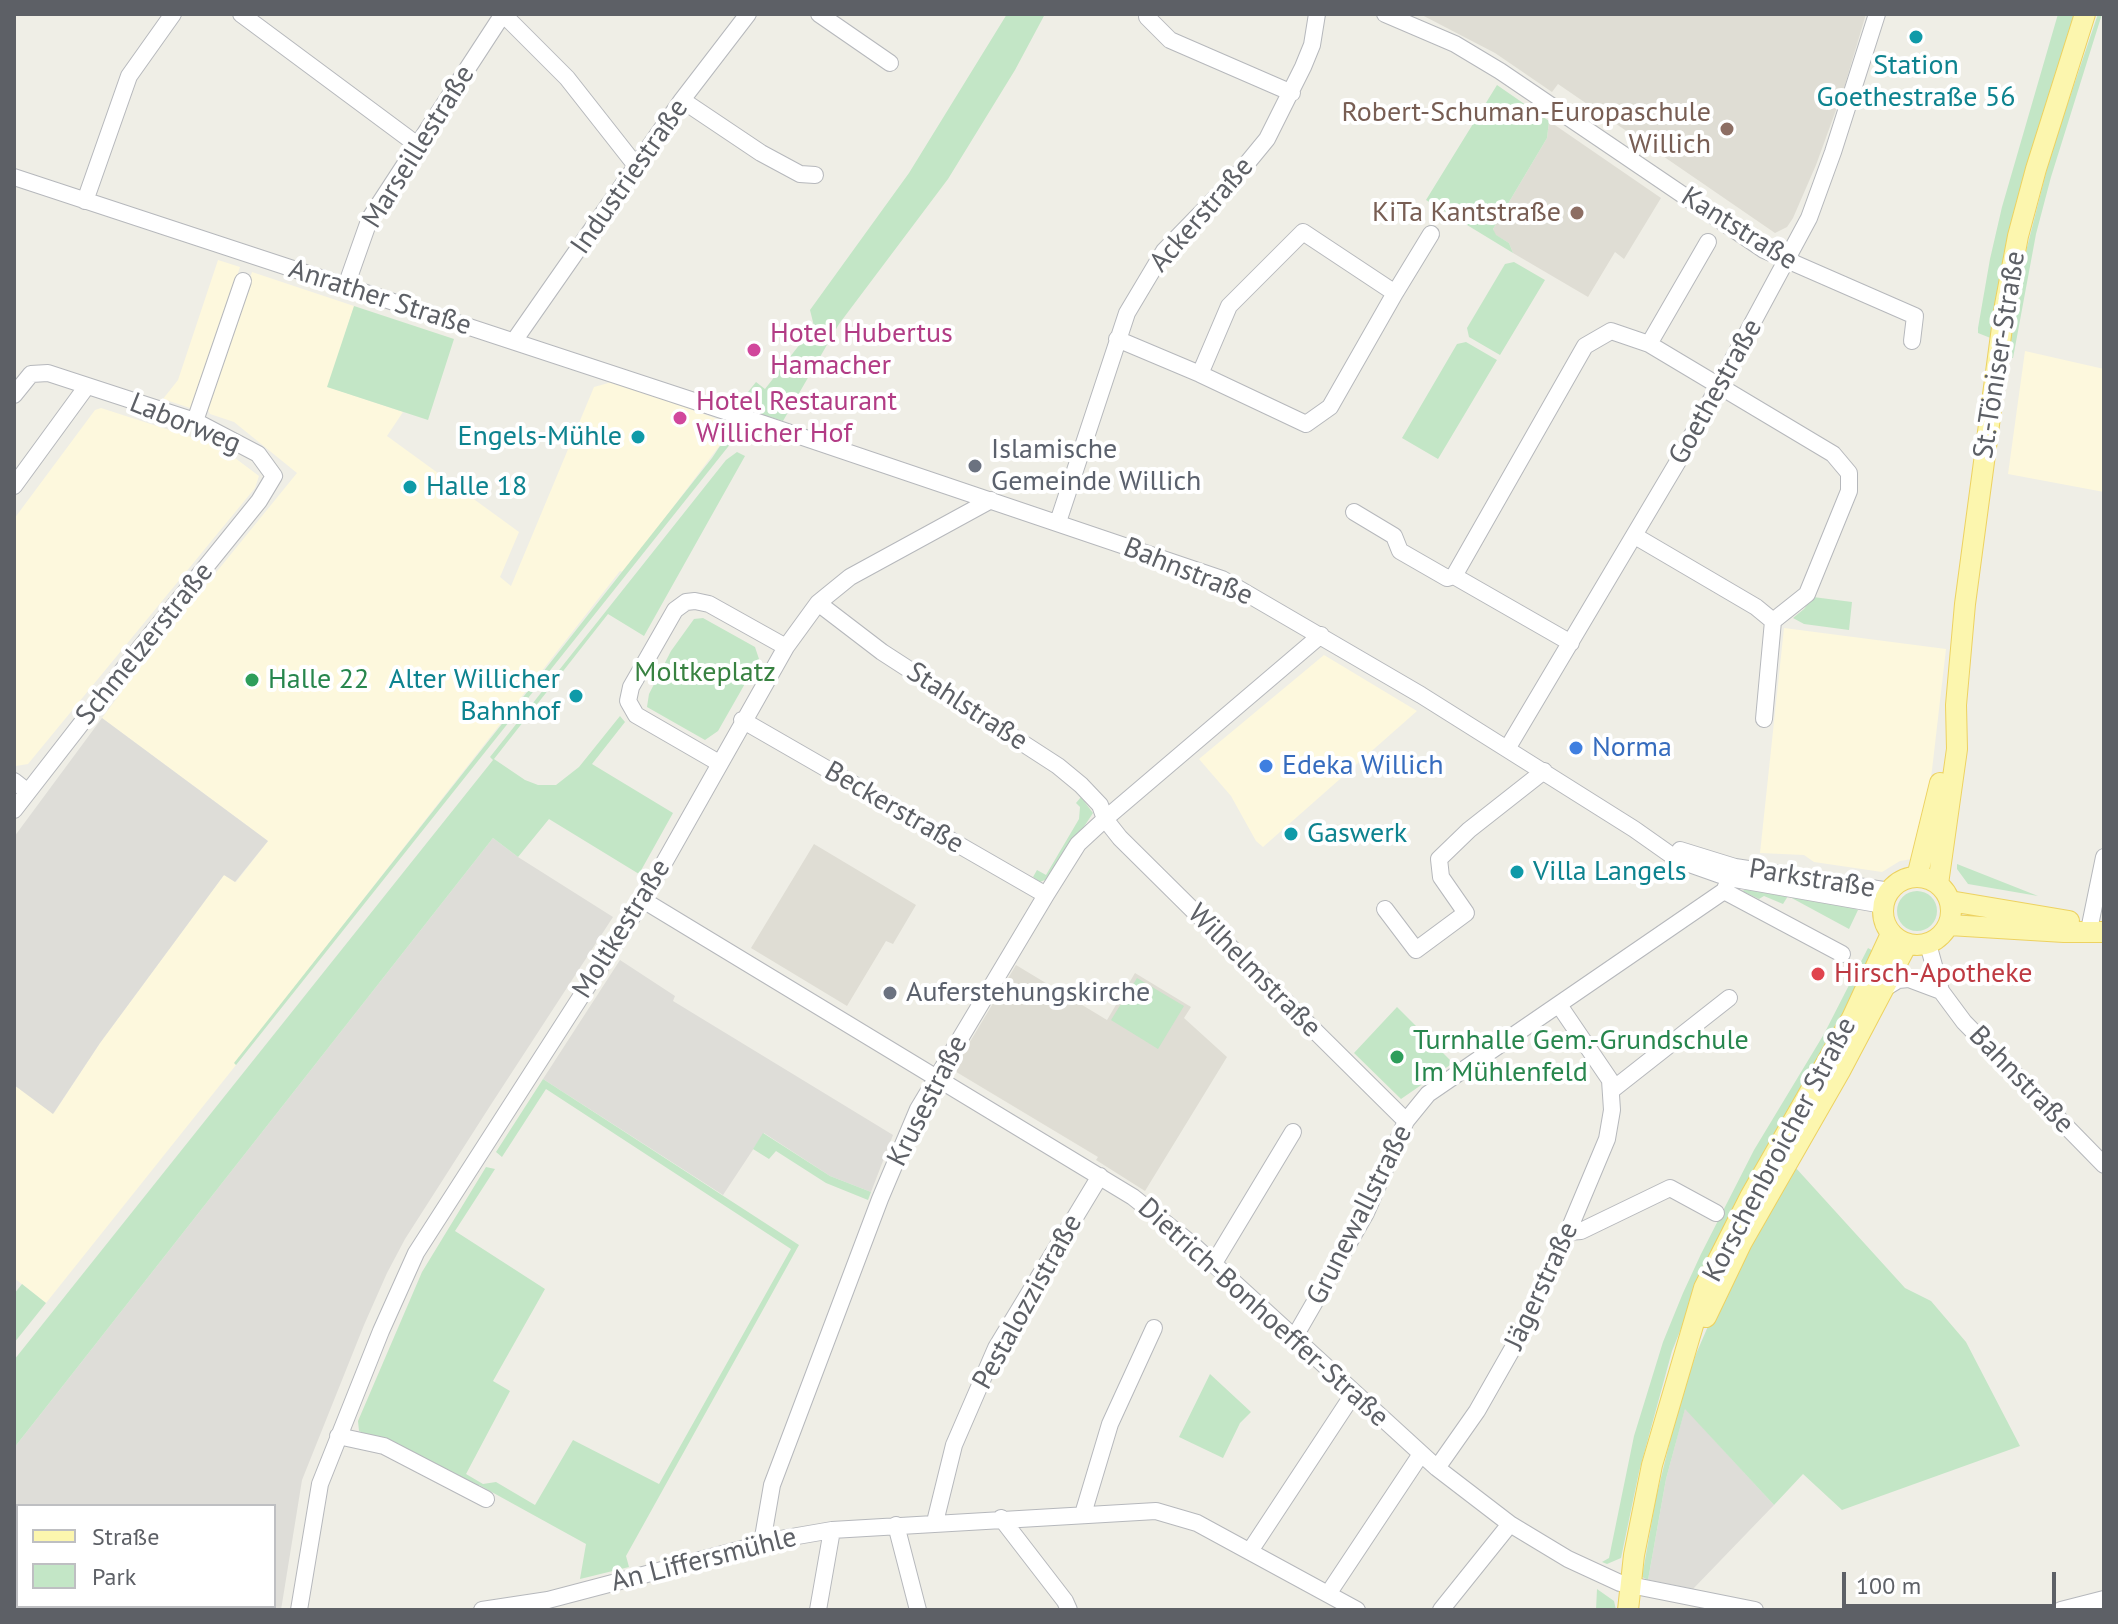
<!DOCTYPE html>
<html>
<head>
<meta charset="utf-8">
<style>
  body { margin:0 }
  #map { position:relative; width:2118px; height:1624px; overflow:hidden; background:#efeee6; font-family:"PT Sans",sans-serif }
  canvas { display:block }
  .frame { position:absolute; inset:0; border:16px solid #5d6066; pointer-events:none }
  .legend { position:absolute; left:16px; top:1504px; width:260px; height:104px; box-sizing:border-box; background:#fff; border:2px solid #bebfc2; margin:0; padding:10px 14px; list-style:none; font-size:24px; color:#5d6066 }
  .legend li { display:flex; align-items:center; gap:16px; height:40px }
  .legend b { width:40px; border:2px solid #bebfc2 }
  .scale { position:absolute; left:1842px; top:1572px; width:214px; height:36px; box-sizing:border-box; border:4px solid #5d6066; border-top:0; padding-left:10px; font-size:24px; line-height:28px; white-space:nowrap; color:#5d6066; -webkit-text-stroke:6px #fff; paint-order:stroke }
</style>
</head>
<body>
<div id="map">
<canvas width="2118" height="1624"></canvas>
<div class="frame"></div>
<ul class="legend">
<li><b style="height:10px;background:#fcf6ae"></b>Straße</li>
<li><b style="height:22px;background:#c3e6c6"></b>Park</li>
</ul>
<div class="scale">100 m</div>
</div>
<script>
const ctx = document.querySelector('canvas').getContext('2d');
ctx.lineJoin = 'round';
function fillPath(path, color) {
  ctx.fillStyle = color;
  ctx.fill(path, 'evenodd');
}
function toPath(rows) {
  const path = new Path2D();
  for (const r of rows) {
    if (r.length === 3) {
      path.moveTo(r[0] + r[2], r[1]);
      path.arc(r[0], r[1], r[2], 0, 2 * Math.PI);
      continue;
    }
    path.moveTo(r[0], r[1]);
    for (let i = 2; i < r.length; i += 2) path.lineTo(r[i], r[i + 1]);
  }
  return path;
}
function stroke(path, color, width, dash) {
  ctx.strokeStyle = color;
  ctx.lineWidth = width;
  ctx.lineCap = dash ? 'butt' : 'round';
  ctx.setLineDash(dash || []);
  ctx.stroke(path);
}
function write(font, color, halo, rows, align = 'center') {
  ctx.font = font + ' "PT Sans",sans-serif';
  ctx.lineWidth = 8;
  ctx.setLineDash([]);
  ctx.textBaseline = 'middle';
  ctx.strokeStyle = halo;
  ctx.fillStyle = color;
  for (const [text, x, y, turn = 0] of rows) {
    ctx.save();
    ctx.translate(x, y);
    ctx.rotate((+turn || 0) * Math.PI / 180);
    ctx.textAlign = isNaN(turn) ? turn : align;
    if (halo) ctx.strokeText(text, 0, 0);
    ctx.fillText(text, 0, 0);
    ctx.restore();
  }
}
const commercial = toPath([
  [218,260,240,267,195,405,190,408,163,399,178,380],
  [252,272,354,306,328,387,403,412,387,436,519,532,500,577,511,586,594,387,612,382,653,395,725,422,726,437,624,572,620,571,235,1063,236,1065,46,1303,14,1278,14,1085,54,1113,100,1043,224,875,236,882,268,841,102,718,148,656,297,473,234,422,210,414,207,408],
  [2025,351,2104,369,2104,492,2008,474],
  [101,408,219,446,259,476,255,488,28,764,16,766,14,765,14,519,95,410],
  [1784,628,1946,649,1932,770,1923,824,1912,859,1900,861,1882,872,1814,862,1804,855,1760,853],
  [1324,655,1417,711,1263,847,1256,841,1231,796,1199,759]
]);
const industrial = toPath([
  [102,718,268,841,235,882,224,875,100,1043,53,1114,14,1085,14,837],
  [493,838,518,857,613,917,490,1106,405,1239,387,1273,364,1325,302,1480,281,1610,14,1610,14,1448],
  [18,1506,274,1506,274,1606,18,1606],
  [620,960,675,996,673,1001,893,1135,871,1192,830,1176,764,1133,723,1195,543,1079],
  [1685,1408,1774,1505,1693,1589,1648,1580,1666,1479]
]);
const education = toPath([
  [1420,14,1866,14,1844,88,1816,165,1793,218,1787,227,1775,233,1558,84,1552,92,1495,53],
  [1549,121,1661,198,1624,259,1615,252,1588,297,1513,253,1509,243,1495,235,1493,229,1547,138],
  [814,844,916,905,893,944,886,941,847,1006,751,948],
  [1016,965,1107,1020,1135,973,1191,1007,1184,1018,1227,1057,1145,1191,1096,1160,1098,1157,953,1070]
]);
const green = toPath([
  [1007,14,1045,14,1015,70,948,179,839,324,783,421,736,407,756,382,765,389,814,326,810,310,909,173],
  [2058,14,2081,14,1993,339,1978,333,1978,328,1990,259,2002,207],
  [2098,14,2102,14,2051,177,2036,234,2013,358,2006,357,2021,271,2051,153],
  [1497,85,1549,121,1547,138,1493,229,1496,235,1509,243,1513,253,1426,200],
  [1514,262,1545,280,1500,355,1469,337,1467,328,1505,264],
  [354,306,454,339,428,420,327,387],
  [1466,342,1497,360,1438,459,1402,438,1457,344],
  [726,419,761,431,756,438,739,433,236,1065,234,1063,712,458,726,437,717,431],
  [737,452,745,456,644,636,608,614,494,759,525,780,538,785,556,785,579,767,620,716,625,722,592,764,673,813,639,874,549,819,518,857,493,838,14,1448,14,1360,493,760,490,757,726,460],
  [1813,597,1852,602,1849,630,1804,624,1793,618,1804,609],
  [703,618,755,647,759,659,718,731,705,740,647,707,649,694,671,651,694,619],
  [1081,797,1093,813,1050,878,1040,882,1033,877,1037,870,1046,875,1079,819,1080,807,1076,803],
  [1957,864,2038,896,1968,884,1957,869],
  [1749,888,1851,907,1858,910,1849,929,1788,896,1783,904,1764,896,1759,899,1742,891],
  [1917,911,20],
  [1868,948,1877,953,1705,1269,1672,1351,1639,1472,1621,1558,1607,1564,1602,1562,1609,1558,1634,1436,1663,1342,1683,1293,1701,1254,1754,1150,1824,1034],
  [1137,978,1184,1006,1158,1049,1111,1020],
  [1397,1007,1453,1063,1401,1099,1354,1053],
  [543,1079,799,1245,626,1556,629,1567,580,1579,586,1544,479,1485,478,1489,359,1431,358,1421,422,1272,486,1167,495,1169,455,1231,545,1289,493,1381,510,1391,466,1474,483,1484,496,1482,535,1505,573,1440,659,1484,791,1249,546,1089,502,1157,496,1152],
  [763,1133,830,1176,871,1192,868,1200,826,1183,776,1151,769,1159,753,1149],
  [1795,1167,1905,1288,1931,1301,1966,1342,2020,1446,1842,1510,1803,1474,1774,1505,1685,1409,1666,1479,1648,1580,1642,1577,1656,1498,1680,1400,1696,1354,1722,1294],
  [22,1284,46,1303,14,1343,14,1294],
  [1210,1374,1251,1412,1240,1423,1223,1458,1179,1437],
  [1597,1589,1614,1601,1616,1610,1596,1610]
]);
const minor = toPath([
  [241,14,416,144],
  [503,14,567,78,637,167],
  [819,14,890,63],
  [1385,14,1455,44,1500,71,1764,250,1915,316,1912,341],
  [1147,17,1170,40,1292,93],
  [682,100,761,153,800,174,815,175],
  [14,177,764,424,1222,579,1421,695,1634,829,1678,860,1729,878,1883,905],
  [85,201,129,76,173,14],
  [346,286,370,218,503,14],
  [1395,293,1431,234],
  [1117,339,1200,374,1306,424,1330,407,1395,293,1303,232,1229,306,1200,374],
  [514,341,682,100,748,14],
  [1649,344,1708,242],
  [14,395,31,374,48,373,195,421,258,454,274,476,259,501,140,648,14,810],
  [195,421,243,281],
  [14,486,87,386],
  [1354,512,1394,536,1400,551,1447,578,1454,576,1571,643],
  [1058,522,1127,313,1164,251,1235,178,1267,139,1303,67,1312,45,1317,14],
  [1454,576,1585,346,1611,331,1649,344,1833,454,1849,473,1849,491,1807,594,1773,621,1756,607,1635,536],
  [818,603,882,652,1058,766,1081,785,1100,805,1105,819,1120,838,1406,1121],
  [1764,719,1773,621],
  [742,720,1046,895],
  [1507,749,1677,463,1809,218,1833,152,1877,14],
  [719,763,636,715,628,701,631,687,675,610,686,602,695,601,709,604,786,647],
  [14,781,28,792],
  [1680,850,1735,867,1890,891],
  [1724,891,1842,954],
  [643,900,1133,1197,1193,1245,1437,1468,1510,1524,1568,1559,1620,1583,1755,1610],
  [1385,909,1416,950,1466,913,1441,877,1439,859,1469,830,1544,771],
  [2089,930,2104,857],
  [1928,944,1941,991,1964,1022,2104,1165],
  [1885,988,1898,980,1909,979,1941,991],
  [1612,1090,1729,998],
  [1568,1232,1581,1231,1670,1188,1716,1213],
  [1214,1263,1293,1132],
  [1294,1338,1366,1213,1406,1121,1428,1094,1724,891,1735,867],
  [338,1436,384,1446,486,1499],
  [1437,1468,1477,1411,1518,1339,1568,1232,1607,1139,1612,1110,1610,1080,1559,1005],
  [1083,1514,1110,1424,1154,1328],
  [1001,1518,1065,1601,1069,1610],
  [935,1522,954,1445,996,1348,1100,1176],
  [896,1525,918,1610],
  [762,1543,772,1485,880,1199,918,1109,1046,895,1078,844,1105,819,1321,635],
  [1250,1551,1354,1393],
  [1328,1594,1421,1454],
  [299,1610,320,1484,381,1331,416,1253,643,900,786,647,818,603,850,577,991,500],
  [482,1610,548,1600,780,1539,832,1530,1156,1511,1197,1523,1357,1610],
  [818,1610,832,1530],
  [1441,1610,1510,1524],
  [2061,1610,2104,1599]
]);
const major = toPath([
  [1917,911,34],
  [1917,877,1940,783],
  [1938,884,1957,749,1956,705,1965,604,2005,305,2018,236,2036,169,2085,14],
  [1950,901,2069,921],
  [1949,925,2064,932,2104,932],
  [1706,1317,1742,1242,1840,1071,1907,944],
  [1628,1610,1634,1555,1652,1465,1704,1288,1750,1197,1852,1018,1891,934]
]);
const markers = [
  [1916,37,8,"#0f9aa8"],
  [1727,129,8,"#8d6e63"],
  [1577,213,8,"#8d6e63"],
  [754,350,8,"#d1479c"],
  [680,418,8,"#d1479c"],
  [638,437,8,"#0f9aa8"],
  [975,466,8,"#6b7280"],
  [410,487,8,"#0f9aa8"],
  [252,680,8,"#2e9e5b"],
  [576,696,8,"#0f9aa8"],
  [1576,748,8,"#3f7fe0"],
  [1266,766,8,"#3f7fe0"],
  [1291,834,8,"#0f9aa8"],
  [1517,872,8,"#0f9aa8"],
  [1818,974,8,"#e0444e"],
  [890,993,8,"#6b7280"],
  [1397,1057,8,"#2e9e5b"]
];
const cultureNames = [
  ["Station",1916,66,"center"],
  ["Goethestraße 56",1916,98,"center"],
  ["Engels-Mühle",622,437,"right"],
  ["Halle 18",426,487],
  ["Alter Willicher",560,680,"right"],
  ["Bahnhof",560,712,"right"],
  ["Gaswerk",1307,834],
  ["Villa Langels",1533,872]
];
const educationNames = [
  ["Robert-Schuman-Europaschule",1711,113],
  ["Willich",1711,145],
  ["KiTa Kantstraße",1561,213]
];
const streetNames = [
  ["Marseillestraße",419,147,-58],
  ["Industriestraße",630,177,-55],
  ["Ackerstraße",1202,215,-49],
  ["Kantstraße",1739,229,32],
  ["Anrather Straße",380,298,18],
  ["St.-Töniser-Straße",2000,355,-81],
  ["Goethestraße",1716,392,-61],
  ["Laborweg",185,424,22],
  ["Bahnstraße",1188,572,22],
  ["Schmelzerstraße",145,644,-51],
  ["Stahlstraße",967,707,33],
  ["Beckerstraße",894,808,30],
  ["Parkstraße",1812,879,9],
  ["Moltkestraße",622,929,-58],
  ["Wilhelmstraße",1254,971,45],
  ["Bahnstraße",2021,1080,46],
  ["Krusestraße",928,1101,-63],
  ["Korschenbroicher Straße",1780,1150,-62],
  ["Grunewallstraße",1360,1215,-63],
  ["Jägerstraße",1542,1286,-65],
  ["Pestalozzistraße",1028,1302,-61],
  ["Dietrich-Bonhoeffer-Straße",1263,1313,42],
  ["An Liffersmühle",704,1560,-14]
];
const hotelNames = [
  ["Hotel Hubertus",770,334],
  ["Hamacher",770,366],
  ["Hotel Restaurant",696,402],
  ["Willicher Hof",696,434]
];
const worshipNames = [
  ["Islamische",991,450],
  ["Gemeinde Willich",991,482],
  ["Auferstehungskirche",906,993]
];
const parkNames = [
  ["Moltkeplatz",705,673]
];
const leisureNames = [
  ["Halle 22",268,680],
  ["Turnhalle Gem.-Grundschule",1413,1041],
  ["Im Mühlenfeld",1413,1073]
];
const shopNames = [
  ["Norma",1592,748],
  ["Edeka Willich",1282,766]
];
const healthNames = [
  ["Hirsch-Apotheke",1834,974]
];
fillPath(commercial, '#fdf8dd');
fillPath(industrial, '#deddd8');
fillPath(education, '#dfddd4');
fillPath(green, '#c3e6c6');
stroke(minor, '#b6b8bc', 18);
stroke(major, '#edd261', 22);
stroke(minor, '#fff', 16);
stroke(major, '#fcf6ae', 20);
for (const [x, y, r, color] of markers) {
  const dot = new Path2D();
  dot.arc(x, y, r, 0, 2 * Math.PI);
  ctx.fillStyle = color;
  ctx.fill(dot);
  stroke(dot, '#fff', 3);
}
write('28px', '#0d838f', '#fff', cultureNames, 'left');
write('28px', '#785e54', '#fff', educationNames, 'right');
write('28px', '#5d6066', '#fff', streetNames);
write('28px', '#b23c85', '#fff', hotelNames, 'left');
write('28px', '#5b616d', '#fff', worshipNames, 'left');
write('28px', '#388241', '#fff', parkNames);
write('28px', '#27864d', '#fff', leisureNames, 'left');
write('28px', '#366cbe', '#fff', shopNames, 'left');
write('28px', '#be3a42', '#fff', healthNames, 'left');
</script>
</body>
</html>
